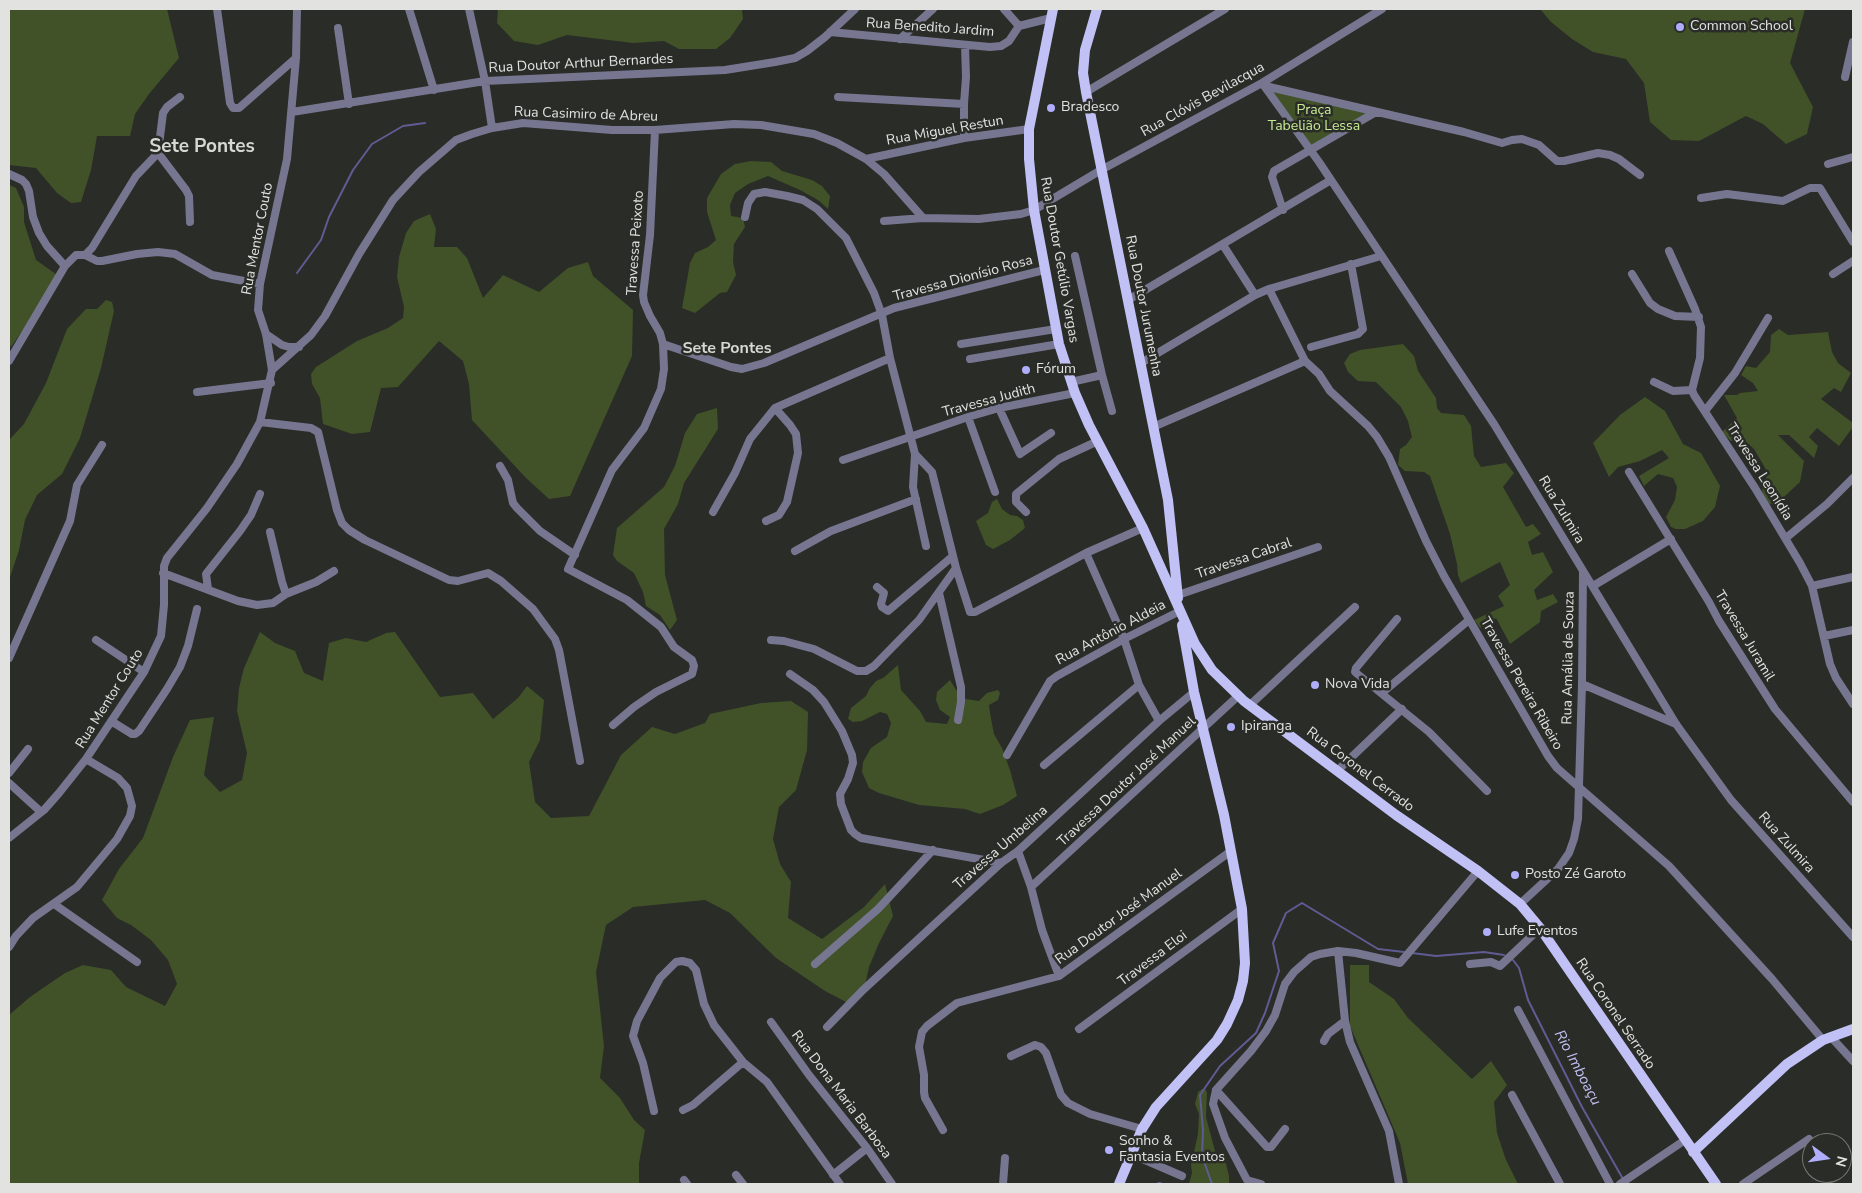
<!DOCTYPE html>
<html>
<head>
<meta charset="utf-8">
<style>
  body { margin:0 }
  #map { position:relative; width:1862px; height:1193px; overflow:hidden; background:#2a2c27; font-family:"Nunito Sans",sans-serif }
  canvas { display:block }
  .frame { position:absolute; inset:0; border:10px solid #e2e3e1; pointer-events:none }
  .north { position:absolute; left:1802px; top:1133px; width:50px; height:50px; box-sizing:border-box; background:#2a2c27; border:1px solid #747571; border-radius:50%; rotate:104deg; font-size:14px; font-weight:700; line-height:20px; text-align:center; color:#e2e3e1 }
  .north::after { content:''; display:block; margin:auto; width:18px; height:22px; background:#b0aefa; clip-path:polygon(50% 0,100% 100%,50% 72%,0 100%) }
</style>
</head>
<body>
<div id="map">
<canvas width="1862" height="1193"></canvas>
<div class="frame"></div>
<div class="north">N</div>
</div>
<script>
const ctx = document.querySelector('canvas').getContext('2d');
ctx.lineJoin = 'round';
function fillPath(path, color) {
  ctx.fillStyle = color;
  ctx.fill(path, 'evenodd');
}
function toPath(rows) {
  const path = new Path2D();
  for (const r of rows) {
    path.moveTo(r[0], r[1]);
    for (let i = 2; i < r.length; i += 2) path.lineTo(r[i], r[i + 1]);
  }
  return path;
}
function stroke(path, color, width, dash) {
  ctx.strokeStyle = color;
  ctx.lineWidth = width;
  ctx.lineCap = dash ? 'butt' : 'round';
  ctx.setLineDash(dash || []);
  ctx.stroke(path);
}
function write(font, color, halo, rows, align = 'center') {
  ctx.font = font + ' "Nunito Sans",sans-serif';
  ctx.lineWidth = 5;
  ctx.setLineDash([]);
  ctx.textBaseline = 'middle';
  ctx.strokeStyle = halo;
  ctx.fillStyle = color;
  for (const [text, x, y, turn = 0] of rows) {
    ctx.save();
    ctx.translate(x, y);
    ctx.rotate((+turn || 0) * Math.PI / 180);
    ctx.textAlign = isNaN(turn) ? turn : align;
    if (halo) ctx.strokeText(text, 0, 0);
    ctx.fillText(text, 0, 0);
    ctx.restore();
  }
}
const green = toPath([
  [9,9,167,9,179,58,149,94,135,114,130,136,97,136,91,170,81,202,71,203,57,193,36,168,9,165],
  [498,9,739,9,742,10,743,19,730,38,716,49,679,49,664,41,633,43,567,35,538,45,514,41,497,23],
  [1540,9,1805,9,1790,63,1813,107,1807,134,1786,144,1763,124,1746,116,1699,141,1671,140,1650,122,1644,83,1626,59,1593,52,1572,39,1551,22],
  [1268,86,1375,111,1311,148],
  [751,161,771,162,782,171,812,180,822,186,830,196,828,209,818,200,800,190,768,176,748,184,735,193,730,205,731,216,743,218,745,227,734,244,733,262,736,275,727,292,720,293,695,313,682,308,690,263,695,253,708,247,716,240,707,212,707,198,721,174,735,164],
  [9,185,16,188,24,207,24,222,36,260,60,277,11,347,9,344],
  [430,214,436,229,434,247,457,247,467,258,483,298,503,275,539,292,568,268,588,262,593,276,633,310,632,356,570,496,549,499,526,478,472,420,469,384,463,361,439,341,398,387,381,388,370,432,352,434,323,424,320,398,312,384,311,374,316,367,357,341,388,328,403,318,404,307,397,277,399,257,406,233,414,221],
  [106,300,112,302,114,311,101,368,80,438,62,474,37,495,25,520,19,550,9,580,9,440,24,424,46,383,67,329,86,309,97,309],
  [1779,329,1788,335,1828,332,1832,352,1838,363,1851,373,1841,392,1834,388,1821,399,1853,423,1853,427,1839,446,1817,428,1809,437,1818,446,1814,458,1789,435,1778,435,1804,461,1800,482,1784,497,1769,505,1763,498,1762,487,1768,473,1754,449,1742,438,1731,441,1722,432,1737,418,1724,395,1737,395,1740,393,1758,391,1753,383,1741,375,1746,366,1756,368,1770,352,1771,335],
  [1403,344,1414,356,1418,371,1436,398,1437,408,1441,413,1464,415,1471,426,1474,456,1481,467,1506,463,1514,473,1503,487,1526,527,1533,524,1541,534,1528,542,1532,555,1543,552,1553,572,1534,590,1537,600,1553,594,1558,602,1541,611,1540,622,1510,644,1496,618,1480,628,1474,620,1504,606,1498,596,1510,585,1500,562,1461,583,1458,575,1457,564,1450,534,1430,476,1424,472,1405,471,1398,465,1400,449,1406,445,1412,437,1408,421,1401,407,1376,382,1358,381,1348,372,1344,363,1350,354,1360,350],
  [1645,397,1665,411,1683,444,1701,453,1720,486,1715,507,1703,521,1685,529,1676,529,1671,527,1666,517,1675,500,1677,487,1673,478,1658,474,1644,486,1639,476,1669,458,1662,450,1640,461,1618,467,1609,477,1593,443,1620,415],
  [717,408,718,429,684,483,678,504,664,529,665,575,677,620,670,630,660,615,646,606,643,592,634,573,617,561,613,555,617,528,664,487,675,466,685,433,697,414],
  [997,499,1002,509,1010,515,1017,516,1023,520,1025,528,1010,540,993,549,986,545,976,521,988,513,992,502],
  [260,632,275,643,295,651,304,673,323,681,329,643,346,638,366,642,386,633,395,632,440,697,473,693,493,719,518,698,527,686,544,700,540,740,529,762,535,802,551,818,589,816,621,755,652,727,675,734,705,723,710,714,761,703,791,701,808,712,807,750,796,790,779,807,773,839,780,864,791,882,788,918,822,939,864,907,885,884,893,916,879,943,869,967,864,990,846,1002,825,991,776,958,730,913,705,900,633,907,606,925,596,972,604,1046,600,1078,620,1098,634,1120,645,1130,639,1163,639,1184,9,1184,9,1015,30,997,65,973,83,965,111,970,126,987,165,1006,177,984,168,960,151,940,131,925,117,918,102,900,119,869,143,838,173,757,190,720,214,717,204,775,220,792,242,780,247,753,237,711,239,688,244,668],
  [898,665,901,690,920,711,926,722,947,724,950,717,940,710,936,700,937,692,950,680,958,693,966,699,979,701,987,693,998,690,1000,693,998,700,989,705,990,713,994,734,1002,748,1010,770,1017,796,1003,805,980,814,965,809,919,805,879,793,869,788,862,772,863,762,871,748,887,737,891,723,887,714,880,712,862,721,853,722,848,719,851,708,866,696,870,688,876,681,883,678],
  [1350,965,1369,965,1369,982,1394,999,1408,1018,1472,1079,1491,1061,1507,1085,1494,1102,1497,1133,1506,1160,1518,1184,1408,1184,1400,1143,1350,1026],
  [1202,1089,1206,1090,1207,1093,1206,1117,1215,1151,1226,1164,1229,1176,1229,1184,1189,1184,1192,1173,1191,1165,1198,1134,1199,1114,1195,1104,1198,1092]
]);
const stream = toPath([
  [297,273,321,240,329,217,353,170,372,144,403,126,425,123],
  [1412,953,1436,956,1484,952,1504,955],
  [1513,960,1519,968,1528,1000,1582,1107,1623,1179],
  [1157,1184,1159,1183,1163,1184],
  [1212,1184,1202,1156,1203,1130,1200,1095,1220,1066,1256,1033,1265,1013,1279,971,1273,943,1286,913,1302,903,1378,949,1404,952]
]);
const minor = toPath([
  [217,9,230,103,233,108,239,108,296,58],
  [409,9,434,90],
  [469,9,485,81,492,128],
  [1004,9,1019,26,1051,18],
  [338,28,349,104],
  [830,32,990,47,1001,46,1009,41,1019,26],
  [900,39,933,9],
  [1845,77,1853,42],
  [1262,83,1319,162,1494,424,1676,724,1731,800,1853,937],
  [1265,86,1464,132,1502,143,1512,140,1522,139,1539,145,1557,161,1564,161,1598,153,1610,155,1619,159,1640,175],
  [1086,92,1225,9],
  [838,97,964,104],
  [292,112,485,81,725,70,775,62,795,58,807,51,825,37,855,9],
  [964,138,964,104,966,77,965,45],
  [158,153,186,190,189,196,190,222],
  [866,159,964,138,1029,129],
  [1828,164,1853,157],
  [9,174,22,180,26,184,29,191,33,217,39,233,47,246,65,266],
  [1701,198,1727,194,1783,201,1810,188,1820,188,1853,242],
  [1283,210,1272,177,1274,171,1376,112],
  [745,217,748,203,754,194,765,192,787,196,803,200,817,209,846,238,874,293,882,315,890,358,915,454,932,472,956,568,970,612,975,612,1086,553,1143,528],
  [884,221,923,218],
  [1223,245,1255,295],
  [1669,251,1695,309,1701,327,1700,358,1692,390,1694,395,1755,488,1800,563,1812,586,1830,664,1836,678,1853,704],
  [85,255,92,248,136,176,158,153,163,113,167,107,180,97],
  [1075,256,1102,375,1112,411],
  [1632,274,1650,303,1658,309,1675,316,1699,317],
  [1833,274,1853,261],
  [1269,289,1305,361,1319,374,1330,391,1368,426,1377,437,1389,457,1426,541,1444,576,1548,756,1557,768,1669,866,1772,979,1823,1040],
  [1128,300,1331,180],
  [266,334,282,345,289,347,299,347],
  [663,344,731,367,742,369,764,363,894,308,1044,270],
  [961,344,1056,329],
  [1311,347,1358,334,1363,329,1351,264],
  [970,359,1059,344],
  [9,361,65,266,76,255,85,255,97,261,102,261,137,254,158,252,175,254,212,275,260,284],
  [1141,363,1255,295,1269,289,1381,256],
  [272,370,311,335,325,316,359,254,393,200,419,172,456,140,472,134,492,128,523,123,612,130,655,130,734,124,761,125,814,134,837,143,866,159,884,174,923,218,979,219,1021,214,1034,210,1101,170,1262,83,1382,9],
  [1071,382,1102,375],
  [1654,382,1673,391,1692,390],
  [197,392,271,383],
  [999,408,1020,454,1051,433],
  [1705,411,1735,373,1768,318],
  [968,417,995,492],
  [260,422,311,428,318,432,337,510,342,523,349,530,365,540,449,580,458,581,488,573,501,581,533,609,555,639,559,650,580,761],
  [1153,427,1305,361],
  [915,454,913,487,926,546],
  [843,460,968,417,999,408,1075,393],
  [500,466,508,480,513,503,517,508,540,531,575,555],
  [1629,472,1709,602,1719,621,1775,709,1853,802],
  [713,512,735,473,750,439,775,408,890,358],
  [1026,512,1016,502,1016,494,1059,459,1098,441],
  [766,521,779,515,787,502,798,453,796,434,790,425,775,408],
  [270,532,282,582,286,594],
  [1786,538,1827,504,1853,478],
  [795,551,831,531,916,499],
  [1086,553,1124,639,1139,685,1159,721],
  [163,573,238,601,257,605,273,603,286,594,316,582,334,571],
  [1593,586,1671,539],
  [1812,586,1853,577],
  [877,587,884,593,881,604,882,607,888,611,953,556],
  [208,589,206,574,240,531,251,515,260,494],
  [939,593,961,687,961,702,958,720],
  [1178,595,1318,547],
  [1397,619,1356,668,1355,672,1429,732,1487,791],
  [1824,636,1853,630],
  [96,640,144,672],
  [771,640,784,641,814,649,857,671,866,671,874,666,919,620,956,568],
  [9,658,70,521,77,485,102,445],
  [790,674,813,690,824,702,842,731,852,755,853,763,848,779,840,794,841,804,851,830,855,834,861,838,1001,863],
  [1582,684,1676,724],
  [1382,693,1469,620],
  [1250,705,1355,607],
  [111,721,132,734,135,734,139,731,167,689,180,667,188,646,197,609],
  [613,725,634,707,656,692,692,674,694,666,692,660,674,647,661,627,627,600,568,569,612,470,644,428,661,389,664,369,663,344,660,333,650,316,644,302,643,295,650,235,655,130],
  [1007,755,1050,681,1057,676,1124,639,1180,611],
  [1044,765,1139,685],
  [1337,771,1402,709],
  [9,773,28,749],
  [9,783,41,812],
  [9,838,44,810,59,793,86,759,144,672,161,636,164,605,164,566,167,558,207,508,237,464,260,422,272,370,266,334,258,310,260,284,287,159,296,58,297,9],
  [1018,851,1031,887,1042,930,1059,976],
  [1031,887,1238,696],
  [54,904,137,962],
  [1520,904,1558,869,1569,853,1574,839,1578,819,1579,786,1582,684,1583,572],
  [9,947,16,936,33,918,77,887,117,839,130,816,132,806,127,788,118,778,86,759],
  [1338,951,1345,1021,1350,1042,1389,1131,1399,1184],
  [815,964,878,909,933,850],
  [1470,964,1491,962,1500,966,1540,928],
  [1518,1010,1610,1184],
  [771,1022,809,1075,867,1148,892,1184],
  [827,1027,863,990,1001,863,1018,851,1159,721,1194,692],
  [1079,1029,1242,909],
  [1831,1037,1853,1061],
  [1324,1041,1328,1034,1345,1021],
  [1011,1056,1035,1045,1041,1047,1046,1053,1061,1095,1068,1103,1090,1114,1142,1129],
  [1216,1090,1267,1147,1271,1147,1285,1129],
  [1512,1095,1560,1184],
  [683,1110,693,1105,743,1062],
  [654,1111,643,1063,633,1036,637,1021,660,978,676,962,682,961,690,963,696,970,704,1004,714,1025,743,1062,767,1082,840,1184],
  [943,1130,925,1098,924,1092,924,1075,919,1047,922,1032,927,1026,957,1003,1059,976,1231,851],
  [1131,1154,1182,1176],
  [736,1175,743,1184],
  [833,1175,867,1148],
  [684,1180,687,1184],
  [1003,1184,1005,1158],
  [1261,1184,1247,1180,1225,1138,1213,1104,1216,1090,1251,1051,1266,1031,1275,1015,1285,984,1294,972,1311,957,1320,954,1338,951,1356,953,1400,963,1478,871],
  [1620,1184,1685,1140],
  [1743,1184,1809,1139]
]);
const major = toPath([
  [1053,9,1029,129,1029,159,1034,210,1059,344,1075,393,1089,425,1143,528,1195,644,1212,670,1244,701,1396,815,1478,871,1520,904,1540,928,1716,1184],
  [1097,9,1085,50,1083,73,1086,92,1168,500,1178,598],
  [1693,1152,1787,1064,1823,1040,1853,1029],
  [1119,1184,1142,1129,1156,1107,1217,1040,1227,1024,1238,1000,1243,981,1245,963,1242,909,1224,815,1194,692,1182,625]
]);
const markers = [
  [1680,27,5,"#b0aefa"],
  [1051,108,5,"#b0aefa"],
  [1026,370,5,"#b0aefa"],
  [1315,685,5,"#b0aefa"],
  [1231,727,5,"#b0aefa"],
  [1515,875,5,"#b0aefa"],
  [1487,932,5,"#b0aefa"],
  [1109,1150,5,"#b0aefa"]
];
const poiNames = [
  ["Common School",1690,27],
  ["Bradesco",1061,108],
  ["Fórum",1036,370],
  ["Nova Vida",1325,685],
  ["Ipiranga",1241,727],
  ["Posto Zé Garoto",1525,875],
  ["Lufe Eventos",1497,932],
  ["Sonho &",1119,1142],
  ["Fantasia Eventos",1119,1158]
];
const streetNames = [
  ["Rua Benedito Jardim",930,28,4],
  ["Rua Doutor Arthur Bernardes",581,64,-3],
  ["Rua Clóvis Bevilacqua",1203,100,-29],
  ["Rua Casimiro de Abreu",586,115,2],
  ["Rua Miguel Restun",945,131,-10],
  ["Rua Mentor Couto",258,239,-79],
  ["Travessa Peixoto",636,243,-86],
  ["Rua Doutor Getúlio Vargas",1059,260,80],
  ["Travessa Dionísio Rosa",963,279,-15],
  ["Rua Doutor Jurumenha",1143,306,79],
  ["Travessa Judith",989,401,-15],
  ["Travessa Leonídia",1759,472,58],
  ["Rua Zulmira",1561,510,59],
  ["Travessa Cabral",1244,559,-19],
  ["Rua Antônio Aldeia",1111,633,-28],
  ["Travessa Juramil",1744,636,59],
  ["Rua Amália de Souza",1569,658,-89],
  ["Travessa Pereira Ribeiro",1521,684,60],
  ["Rua Mentor Couto",110,699,-58],
  ["Rua Coronel Cerrado",1360,770,37],
  ["Travessa Doutor José Manuel",1127,782,-43],
  ["Rua Zulmira",1786,843,48],
  ["Travessa Umbelina",1001,848,-41],
  ["Rua Doutor José Manuel",1119,917,-36],
  ["Travessa Eloi",1153,959,-37],
  ["Rua Coronel Serrado",1615,1014,56],
  ["Rua Dona Maria Barbosa",841,1095,53]
];
const parkNames = [
  ["Praça",1314,111],
  ["Tabelião Lessa",1314,127]
];
const waterNames = [
  ["Rio Imboaçu",1577,1068,62]
];
const quarterNames = [
  ["Sete Pontes",727,349]
];
const districtNames = [
  ["Sete Pontes",202,147]
];
fillPath(green, '#415128');
stroke(stream, '#5f5c94', 2);
stroke(minor, '#767690', 8);
stroke(major, '#c1c1f6', 10);
for (const [x, y, r, color] of markers) {
  const dot = new Path2D();
  dot.arc(x, y, r, 0, 2 * Math.PI);
  ctx.fillStyle = color;
  ctx.fill(dot);
  stroke(dot, '#2a2c27', 2);
}
write('14px', '#e2e3e1', '#2a2c27', poiNames, 'left');
write('14px', '#e2e3e1', '#2a2c27', streetNames);
write('14px', '#c7ea94', '#2a2c27', parkNames);
write('italic 15px', '#c2c2f4', '#2a2c27', waterNames);
write('bold 16px', '#d6d8d3', '#2a2c27', quarterNames);
write('bold 19px', '#d6d8d3', '#2a2c27', districtNames);
</script>
</body>
</html>
